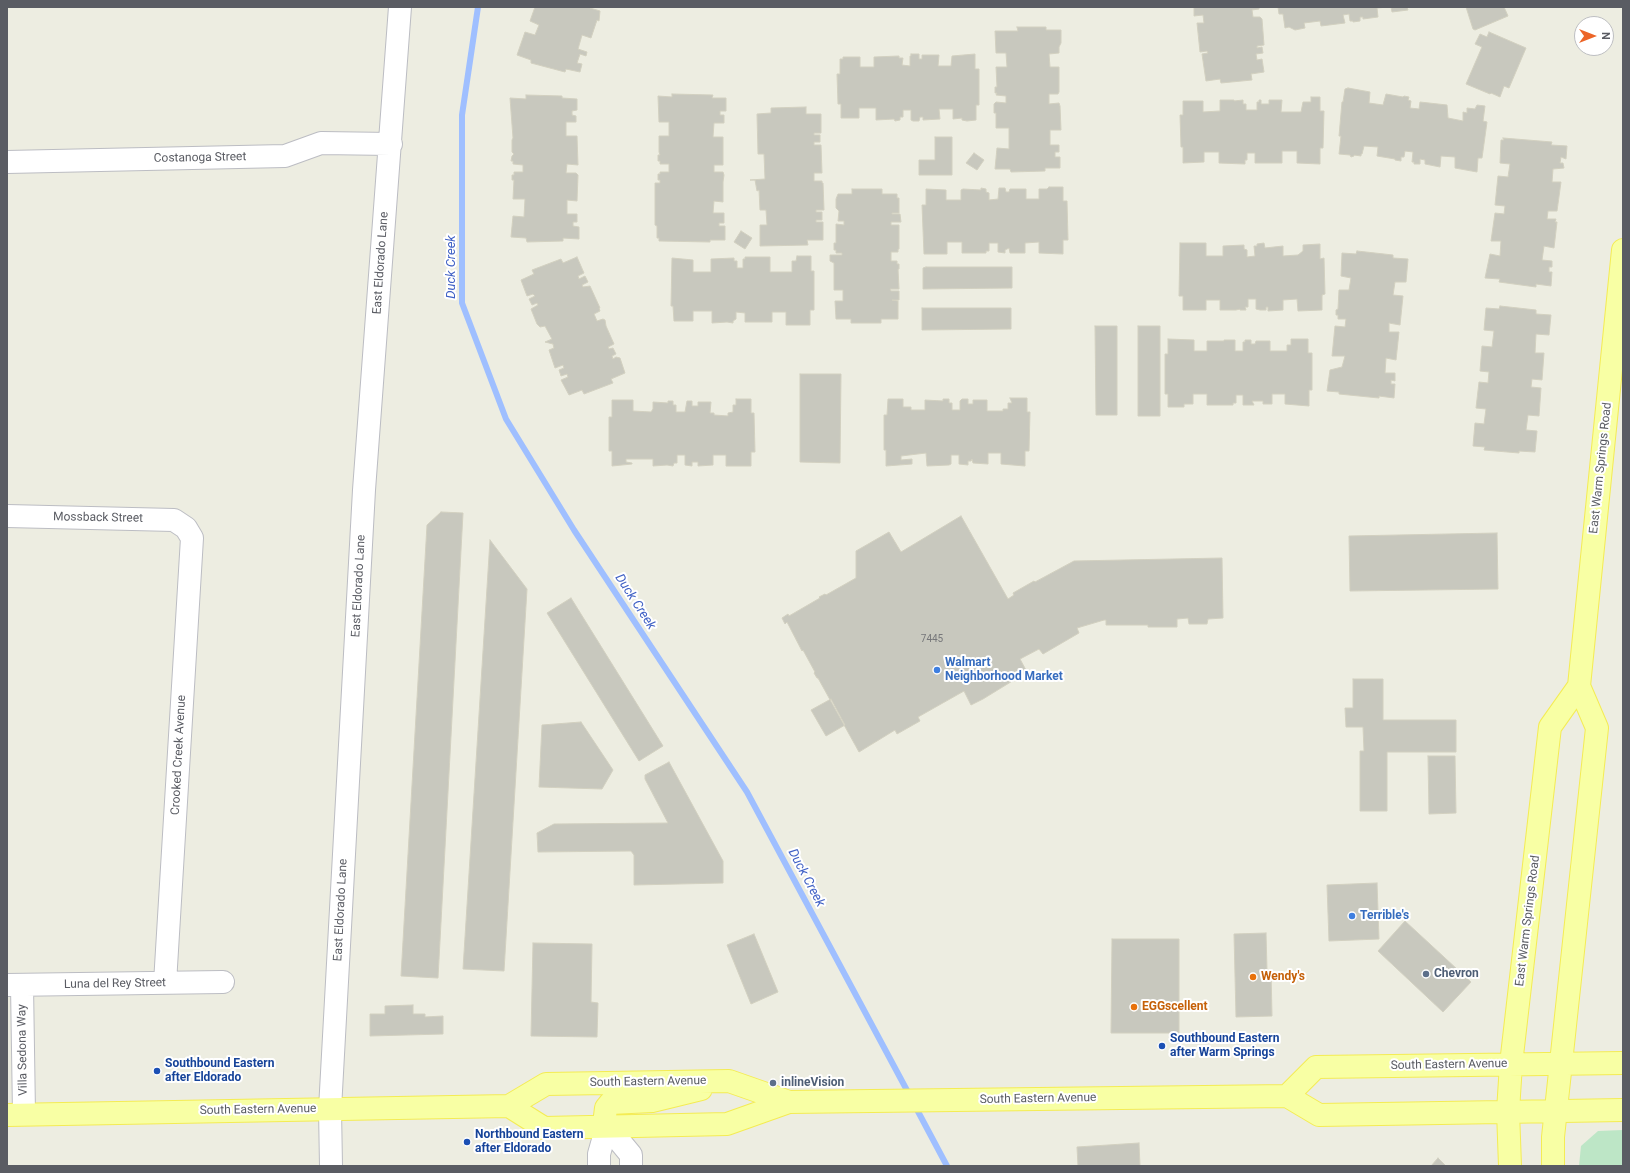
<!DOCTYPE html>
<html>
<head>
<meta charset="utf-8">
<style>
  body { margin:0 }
  #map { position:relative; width:1630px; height:1173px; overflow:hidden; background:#edede1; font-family:Roboto,sans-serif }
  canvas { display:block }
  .frame { position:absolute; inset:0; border:8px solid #5a5c63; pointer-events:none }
  .north { position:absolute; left:1574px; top:16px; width:40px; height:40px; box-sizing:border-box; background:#fff; border:1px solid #bdbec1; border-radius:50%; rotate:90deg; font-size:11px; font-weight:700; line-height:16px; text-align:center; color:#5a5c63 }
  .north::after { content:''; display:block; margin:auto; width:14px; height:18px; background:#ec6528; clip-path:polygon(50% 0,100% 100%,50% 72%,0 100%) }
</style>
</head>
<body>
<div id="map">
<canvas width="1630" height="1173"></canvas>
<div class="frame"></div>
<div class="north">N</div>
</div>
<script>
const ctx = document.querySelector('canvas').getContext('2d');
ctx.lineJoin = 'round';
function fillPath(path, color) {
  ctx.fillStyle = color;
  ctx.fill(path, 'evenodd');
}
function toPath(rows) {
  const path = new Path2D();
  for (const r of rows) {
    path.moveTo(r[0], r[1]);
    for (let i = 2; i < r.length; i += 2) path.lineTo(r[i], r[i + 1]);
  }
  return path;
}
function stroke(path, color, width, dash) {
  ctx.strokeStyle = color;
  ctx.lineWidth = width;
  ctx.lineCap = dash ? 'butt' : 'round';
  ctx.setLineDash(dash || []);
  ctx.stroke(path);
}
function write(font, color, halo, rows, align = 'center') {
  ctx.font = font + ' Roboto,sans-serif';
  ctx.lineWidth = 4;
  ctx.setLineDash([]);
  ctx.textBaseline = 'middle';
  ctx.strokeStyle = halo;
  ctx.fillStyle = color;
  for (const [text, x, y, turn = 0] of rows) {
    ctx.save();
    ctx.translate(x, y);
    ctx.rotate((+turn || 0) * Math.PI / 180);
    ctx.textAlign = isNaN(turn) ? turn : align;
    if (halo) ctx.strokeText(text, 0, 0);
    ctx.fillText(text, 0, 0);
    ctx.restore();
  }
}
const green = toPath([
  [1623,1130,1623,1166,1579,1166,1581,1146,1598,1131]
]);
const stream = toPath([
  [478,7,462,115,462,303,506,419,574,530,747,792,910,1096],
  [914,1104,947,1166]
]);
const building = toPath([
  [535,7,591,7,590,8,600,11,599,21,597,20,591,38,582,35,578,49,587,52,586,56,580,54,577,63,582,64,580,72,566,69,565,72,531,63,531,60,517,55,525,32,535,35,539,25,530,21,535,7],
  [1194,7,1259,7,1259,9,1252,10,1253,17,1260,17,1262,19,1264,45,1257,46,1257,48,1262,47,1263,53,1256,54,1257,60,1262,59,1264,72,1251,74,1252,80,1221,83,1220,79,1206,81,1202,54,1208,53,1207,51,1200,52,1197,23,1204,23,1203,15,1194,16,1194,7],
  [1278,7,1388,7,1377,8,1378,17,1363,19,1363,17,1360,17,1360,21,1353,22,1353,21,1350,21,1349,14,1343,15,1345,23,1321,26,1320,21,1304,23,1305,28,1295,30,1289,27,1285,28,1283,14,1279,14,1278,7],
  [1391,7,1407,7,1408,10,1392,12,1391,7],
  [1466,7,1504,7,1508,16,1475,30,1473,29,1466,7],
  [1017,27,1046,27,1046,30,1061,30,1061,43,1059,47,1059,53,1049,54,1050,67,1059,67,1059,92,1058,94,1049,94,1049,104,1059,103,1060,106,1061,130,1050,130,1050,145,1059,145,1059,152,1055,152,1055,157,1060,157,1060,168,1045,168,1045,171,1011,172,1010,169,995,169,997,148,1009,149,1009,128,996,128,996,113,994,113,994,104,996,102,1006,103,1006,96,996,95,997,93,995,93,995,87,997,87,996,67,1007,67,1006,53,996,53,995,31,1018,31,1017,27],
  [1489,32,1526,48,1509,88,1504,86,1500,97,1491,93,1490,94,1466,84,1482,47,1475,44,1480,34,1487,37,1489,32],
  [911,54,919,54,919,59,922,59,922,55,939,55,938,66,951,66,952,56,975,54,975,69,979,69,979,105,976,105,976,120,967,121,962,120,962,118,953,119,953,109,939,109,940,119,923,120,923,117,920,117,919,121,913,121,911,120,911,110,903,110,903,117,900,117,900,120,895,121,894,119,876,120,876,108,859,108,859,118,841,118,841,104,838,104,837,74,840,74,840,59,843,59,843,57,860,57,860,67,874,67,874,57,899,56,899,58,903,58,902,65,910,66,910,56,911,56,911,54],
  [1348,88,1370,92,1369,103,1383,105,1386,94,1403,97,1404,96,1409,97,1408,100,1411,101,1410,108,1419,109,1420,102,1447,105,1448,118,1463,121,1463,112,1467,113,1467,108,1475,109,1477,105,1485,106,1483,121,1487,122,1482,158,1478,158,1477,172,1455,168,1455,157,1441,156,1440,167,1425,164,1425,160,1420,159,1420,164,1414,164,1414,162,1412,162,1413,152,1405,151,1404,157,1401,157,1401,161,1395,160,1395,159,1377,156,1378,147,1364,146,1362,154,1361,154,1361,156,1354,155,1354,156,1351,157,1350,155,1339,154,1341,136,1339,136,1342,102,1343,102,1345,89,1348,88],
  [672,94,713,95,712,98,726,98,726,111,720,111,720,115,724,115,724,123,714,123,713,137,723,137,723,165,714,165,714,172,723,172,724,175,723,182,723,202,714,201,713,213,724,213,724,223,719,223,719,226,725,226,725,240,710,240,710,242,659,241,659,238,657,238,657,226,655,225,655,183,660,183,660,180,658,180,658,174,660,174,660,172,669,172,669,164,660,164,660,161,658,161,658,155,660,155,659,152,659,136,669,136,669,122,659,122,658,96,672,97,672,94],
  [526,95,562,96,562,98,577,99,577,110,572,111,572,115,576,116,576,122,566,122,566,136,577,136,578,165,567,164,566,173,576,173,578,175,577,201,567,200,567,214,577,214,577,222,573,222,573,226,579,227,579,239,563,238,563,241,527,242,526,238,511,237,513,216,524,217,525,199,513,199,514,180,512,180,512,175,514,175,514,172,523,172,523,165,513,164,513,161,511,161,512,156,514,154,512,152,512,140,513,138,510,98,526,99,526,95],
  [1311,97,1320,97,1320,111,1324,111,1323,148,1320,148,1320,164,1297,163,1297,151,1282,151,1282,163,1255,163,1255,153,1247,153,1247,160,1245,160,1245,164,1219,163,1219,152,1204,152,1204,162,1183,163,1183,147,1181,147,1180,115,1183,115,1183,101,1203,101,1203,112,1220,111,1220,100,1234,100,1234,101,1243,100,1243,104,1246,104,1246,110,1257,110,1257,102,1259,102,1259,100,1261,100,1261,104,1269,104,1269,100,1282,100,1281,112,1301,112,1303,102,1311,102,1311,97],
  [806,107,806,114,821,114,821,133,814,133,814,135,820,135,820,142,814,142,814,145,821,145,822,173,814,173,814,181,822,181,822,183,823,183,824,210,816,210,816,212,822,212,822,220,816,220,816,222,823,222,823,240,807,240,808,245,760,246,760,225,767,225,766,210,760,210,759,190,757,191,755,180,750,180,765,179,764,154,758,154,757,114,771,113,771,108,806,107],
  [935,137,952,137,952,175,919,175,919,160,935,160,935,137],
  [1503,138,1552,142,1551,145,1567,146,1566,159,1561,157,1560,163,1563,163,1564,168,1553,169,1552,182,1561,182,1557,211,1548,211,1547,219,1556,219,1555,222,1557,222,1554,248,1544,246,1542,260,1552,261,1552,267,1549,267,1549,272,1552,272,1551,286,1536,284,1536,287,1499,282,1500,279,1485,278,1490,254,1500,256,1501,241,1491,241,1495,213,1504,214,1505,206,1495,205,1498,176,1508,177,1510,164,1500,163,1501,140,1504,140,1503,138],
  [974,153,984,160,977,170,966,163,974,153],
  [1049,187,1063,187,1063,201,1067,201,1068,240,1063,240,1063,254,1039,253,1039,242,1025,243,1025,253,1010,253,1009,248,1005,250,1005,253,998,252,998,243,989,243,989,251,986,251,986,253,962,253,962,242,947,242,947,254,924,254,922,205,926,205,926,189,946,190,946,200,961,200,961,190,963,189,981,190,981,188,986,189,986,192,989,193,989,200,998,199,999,188,1005,188,1006,192,1009,192,1010,189,1026,189,1026,199,1039,199,1039,189,1047,189,1049,187],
  [852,189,882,189,882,194,897,194,897,198,899,198,899,213,892,213,892,214,900,214,901,222,891,222,891,225,899,225,899,249,898,249,898,252,891,252,891,261,897,261,897,264,899,264,899,269,898,269,899,289,890,289,891,291,899,291,899,300,892,300,898,301,898,319,881,319,881,323,851,323,851,319,836,319,835,301,843,301,843,290,834,290,834,263,830,261,830,255,842,255,842,253,836,253,836,250,834,250,834,243,836,243,836,224,844,225,844,221,838,221,839,211,836,208,836,199,838,194,852,194,852,189],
  [741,231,752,238,745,249,734,242,741,231],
  [1180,243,1206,243,1206,256,1223,256,1223,246,1244,245,1244,249,1247,250,1247,257,1255,256,1254,246,1257,246,1257,244,1264,243,1265,248,1283,246,1283,256,1298,255,1303,251,1303,245,1320,244,1320,259,1324,258,1325,294,1322,295,1322,310,1298,311,1297,299,1283,300,1283,310,1268,311,1268,307,1266,307,1266,310,1260,310,1256,309,1256,299,1248,299,1248,307,1245,307,1246,310,1240,310,1240,309,1236,310,1220,310,1220,300,1206,300,1206,310,1183,310,1183,296,1179,296,1180,243],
  [1357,251,1393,255,1393,258,1408,259,1406,282,1395,282,1393,295,1403,296,1400,325,1389,323,1389,332,1399,332,1396,360,1386,358,1385,373,1395,373,1395,381,1391,380,1391,384,1395,384,1394,398,1379,396,1379,398,1339,394,1339,392,1327,391,1330,370,1342,367,1345,356,1332,356,1335,326,1345,327,1346,319,1338,319,1338,315,1336,315,1336,310,1338,309,1339,290,1349,290,1351,278,1341,276,1342,253,1356,254,1357,251],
  [797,256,811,256,811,271,814,271,814,310,810,310,810,325,786,325,786,312,772,312,772,322,745,322,745,313,736,312,736,319,733,321,733,323,727,322,712,323,712,311,693,311,693,321,674,321,673,306,671,306,672,258,693,260,693,272,711,272,711,259,734,258,734,261,737,261,737,268,743,268,743,259,745,259,745,257,770,257,770,272,792,272,792,261,796,261,797,256],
  [577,257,584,273,578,276,579,279,585,276,588,282,582,285,583,287,590,286,600,308,599,308,600,311,594,314,597,321,603,319,605,320,606,326,614,344,608,347,609,349,613,348,616,354,612,356,613,359,616,357,620,358,625,373,611,379,613,383,584,394,582,390,569,395,561,380,568,377,567,374,561,376,559,370,564,368,563,365,555,368,549,350,554,348,553,344,545,342,552,339,545,326,540,327,537,324,531,309,538,305,537,303,532,305,529,299,535,296,533,294,527,296,521,280,534,274,532,270,561,259,563,263,577,257],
  [926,267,1012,267,1012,288,923,289,923,268,926,267],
  [1500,306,1536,310,1536,314,1551,315,1549,335,1536,334,1535,353,1544,353,1542,380,1532,379,1531,387,1541,388,1539,416,1528,415,1526,430,1537,431,1535,452,1519,451,1519,453,1484,450,1485,447,1473,446,1475,423,1484,424,1486,409,1476,408,1479,382,1488,383,1489,372,1480,371,1482,346,1492,347,1494,331,1484,330,1486,308,1499,309,1500,306],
  [922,308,1011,308,1011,329,922,330,922,308],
  [1095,326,1117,326,1117,415,1096,415,1095,326],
  [1138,326,1160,326,1160,416,1138,416,1138,326],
  [1168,339,1194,340,1194,351,1207,351,1207,341,1224,341,1224,340,1235,340,1235,351,1243,351,1243,342,1245,342,1245,340,1251,340,1251,344,1255,344,1256,341,1270,341,1270,351,1287,351,1287,345,1291,345,1291,339,1308,339,1308,353,1312,353,1312,390,1309,390,1309,406,1285,404,1285,394,1272,394,1272,404,1263,404,1263,401,1252,401,1254,405,1243,405,1243,395,1236,395,1236,403,1233,403,1233,405,1207,405,1207,394,1193,394,1193,404,1184,404,1184,407,1168,407,1168,394,1165,394,1165,354,1168,354,1168,339],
  [800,374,841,374,840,463,800,462,800,374],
  [1010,398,1027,398,1027,412,1030,412,1029,451,1025,451,1025,466,1001,464,1001,453,988,453,988,464,973,463,972,459,971,461,968,461,968,465,959,464,959,455,951,455,951,464,949,465,927,466,926,453,901,456,901,460,912,459,912,464,886,466,886,450,884,450,884,415,887,415,888,399,903,399,903,407,911,407,911,410,925,410,925,400,943,401,943,399,949,399,949,403,952,403,952,410,960,410,960,401,962,399,968,399,968,404,973,404,973,400,987,400,987,411,1003,411,1003,409,1008,409,1008,403,1012,403,1010,398],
  [736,399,751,399,751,413,754,413,755,452,751,452,751,466,726,466,726,455,713,455,713,465,698,466,698,462,692,462,692,466,685,465,685,455,677,455,677,463,674,463,673,466,667,465,653,466,653,459,626,459,626,462,632,463,632,464,612,466,612,451,609,451,609,417,612,417,612,400,633,400,633,411,651,412,653,409,653,402,668,403,668,401,673,401,673,405,676,405,676,412,685,412,687,401,692,401,692,406,698,406,698,402,711,402,710,413,714,413,714,415,728,416,728,413,733,412,733,405,736,405,736,399],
  [441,512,463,513,438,978,401,976,427,525,441,512],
  [961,516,1008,599,1014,595,1013,593,1034,581,1035,582,1074,561,1222,558,1223,618,1208,619,1207,624,1189,624,1188,618,1177,619,1177,627,1148,627,1148,625,1106,625,1106,620,1104,620,1077,628,1079,633,1043,654,1039,649,1020,659,1027,672,983,699,971,705,964,691,918,717,920,721,897,734,895,730,859,752,818,678,817,678,814,673,815,672,803,650,802,651,787,622,785,624,782,618,788,614,789,616,820,598,819,597,825,594,826,595,856,578,856,551,889,532,901,552,961,516],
  [1497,533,1498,589,1350,591,1349,536,1497,533],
  [490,540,527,589,504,971,463,969,490,540],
  [571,598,663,746,639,761,547,613,571,598],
  [1353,679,1383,679,1383,720,1456,720,1456,752,1387,752,1387,811,1360,811,1360,751,1364,751,1363,727,1346,727,1345,708,1353,708,1353,679],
  [831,699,845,725,826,736,811,710,831,699],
  [581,722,613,770,602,789,539,787,542,725,581,722],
  [1428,756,1455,756,1456,813,1429,814,1428,756],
  [669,762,723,861,723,883,634,885,634,855,631,851,538,852,537,833,554,824,668,823,645,779,645,775,669,762],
  [1377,883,1379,939,1329,941,1327,885,1377,883],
  [1405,921,1471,982,1443,1012,1378,951,1405,921],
  [1266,933,1267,970,1271,970,1272,1016,1236,1017,1234,934,1266,933],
  [754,934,778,992,751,1004,727,945,754,934],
  [1112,939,1179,939,1179,1033,1111,1033,1112,939],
  [533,943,592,944,591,1002,598,1003,597,1037,531,1036,533,943],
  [413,1005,413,1014,425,1014,425,1017,443,1016,443,1034,370,1036,370,1014,385,1014,385,1006,413,1005],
  [1139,1143,1140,1166,1078,1166,1077,1147,1139,1143],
  [1438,1158,1446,1166,1431,1166,1438,1158]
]);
const street = toPath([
  [7,162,285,156,321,143,391,144],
  [7,516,174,520,186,528,192,538,165,983],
  [7,985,223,982],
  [22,985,24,1114],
  [607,1126,631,1155,631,1166],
  [331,1166,330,1109,364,490,400,7],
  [599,1166,599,1154,607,1126]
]);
const primary = toPath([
  [1287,1096,1316,1067,1623,1063],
  [509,1106,544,1128,727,1124,789,1102,1287,1096,1319,1115,1623,1110],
  [7,1115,509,1106,546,1084,729,1081,789,1102],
  [607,1126,605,1116,606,1108,610,1103,652,1101,701,1089],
  [1510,1166,1508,1111,1511,1064,1550,727,1579,686],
  [1553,1166,1553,1137,1597,728,1579,686,1623,250]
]);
const markers = [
  [937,670,4,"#3f7fe0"],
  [1352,916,4,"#3f7fe0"],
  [1426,974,4,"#5c6f8a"],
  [1253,977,4,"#e8710a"],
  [1134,1007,4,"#e8710a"],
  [1162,1046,4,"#1a4fb4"],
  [157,1071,4,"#1a4fb4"],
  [773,1083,4,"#5c6f8a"],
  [467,1142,4,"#1a4fb4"]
];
const numberNames = [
  ["7445",932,639]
];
const streetNames = [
  ["Costanoga Street",200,158,-1],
  ["East Eldorado Lane",381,263,-86],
  ["East Warm Springs Road",1601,468,-84],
  ["Mossback Street",98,518,1],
  ["East Eldorado Lane",359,586,-87],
  ["Crooked Creek Avenue",179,755,-87],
  ["East Eldorado Lane",341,910,-87],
  ["East Warm Springs Road",1528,921,-83],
  ["Luna del Rey Street",115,984,-1],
  ["Villa Sedona Way",23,1050,-91],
  ["South Eastern Avenue",1449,1065,-1],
  ["South Eastern Avenue",648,1082,-1],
  ["South Eastern Avenue",1038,1099,-1],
  ["South Eastern Avenue",258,1110,-1]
];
const shopNames = [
  ["Walmart",945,663],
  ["Neighborhood Market",945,677],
  ["Terrible's",1360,916]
];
const serviceNames = [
  ["Chevron",1434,974],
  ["inlineVision",781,1083]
];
const foodNames = [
  ["Wendy's",1261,977],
  ["EGGscellent",1142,1007]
];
const transitNames = [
  ["Southbound Eastern",1170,1039],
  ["after Warm Springs",1170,1053],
  ["Southbound Eastern",165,1064],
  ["after Eldorado",165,1078],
  ["Northbound Eastern",475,1135],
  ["after Eldorado",475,1149]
];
const waterNames = [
  ["Duck Creek",452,267,-90],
  ["Duck Creek",635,602,57],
  ["Duck Creek",806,878,62]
];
fillPath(green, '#bde6c6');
stroke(stream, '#9fbfff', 6);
fillPath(building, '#c8c8be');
stroke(building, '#d2d0c0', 1);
stroke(street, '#bcbdc3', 24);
stroke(primary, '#f4ec54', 24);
stroke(street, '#fff', 22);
stroke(primary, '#f8ffa4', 22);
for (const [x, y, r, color] of markers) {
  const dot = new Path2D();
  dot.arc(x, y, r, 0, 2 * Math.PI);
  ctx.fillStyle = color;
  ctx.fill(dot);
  stroke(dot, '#fff', 1.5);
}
write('10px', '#76777a', null, numberNames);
write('12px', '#5a5c63', '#fff', streetNames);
write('bold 12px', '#366cbe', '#fff', shopNames, 'left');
write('bold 12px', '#4e5e75', '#fff', serviceNames, 'left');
write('bold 12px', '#c56008', '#fff', foodNames, 'left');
write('bold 12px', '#164399', '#fff', transitNames, 'left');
write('italic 13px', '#4061c5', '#fff', waterNames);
</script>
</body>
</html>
